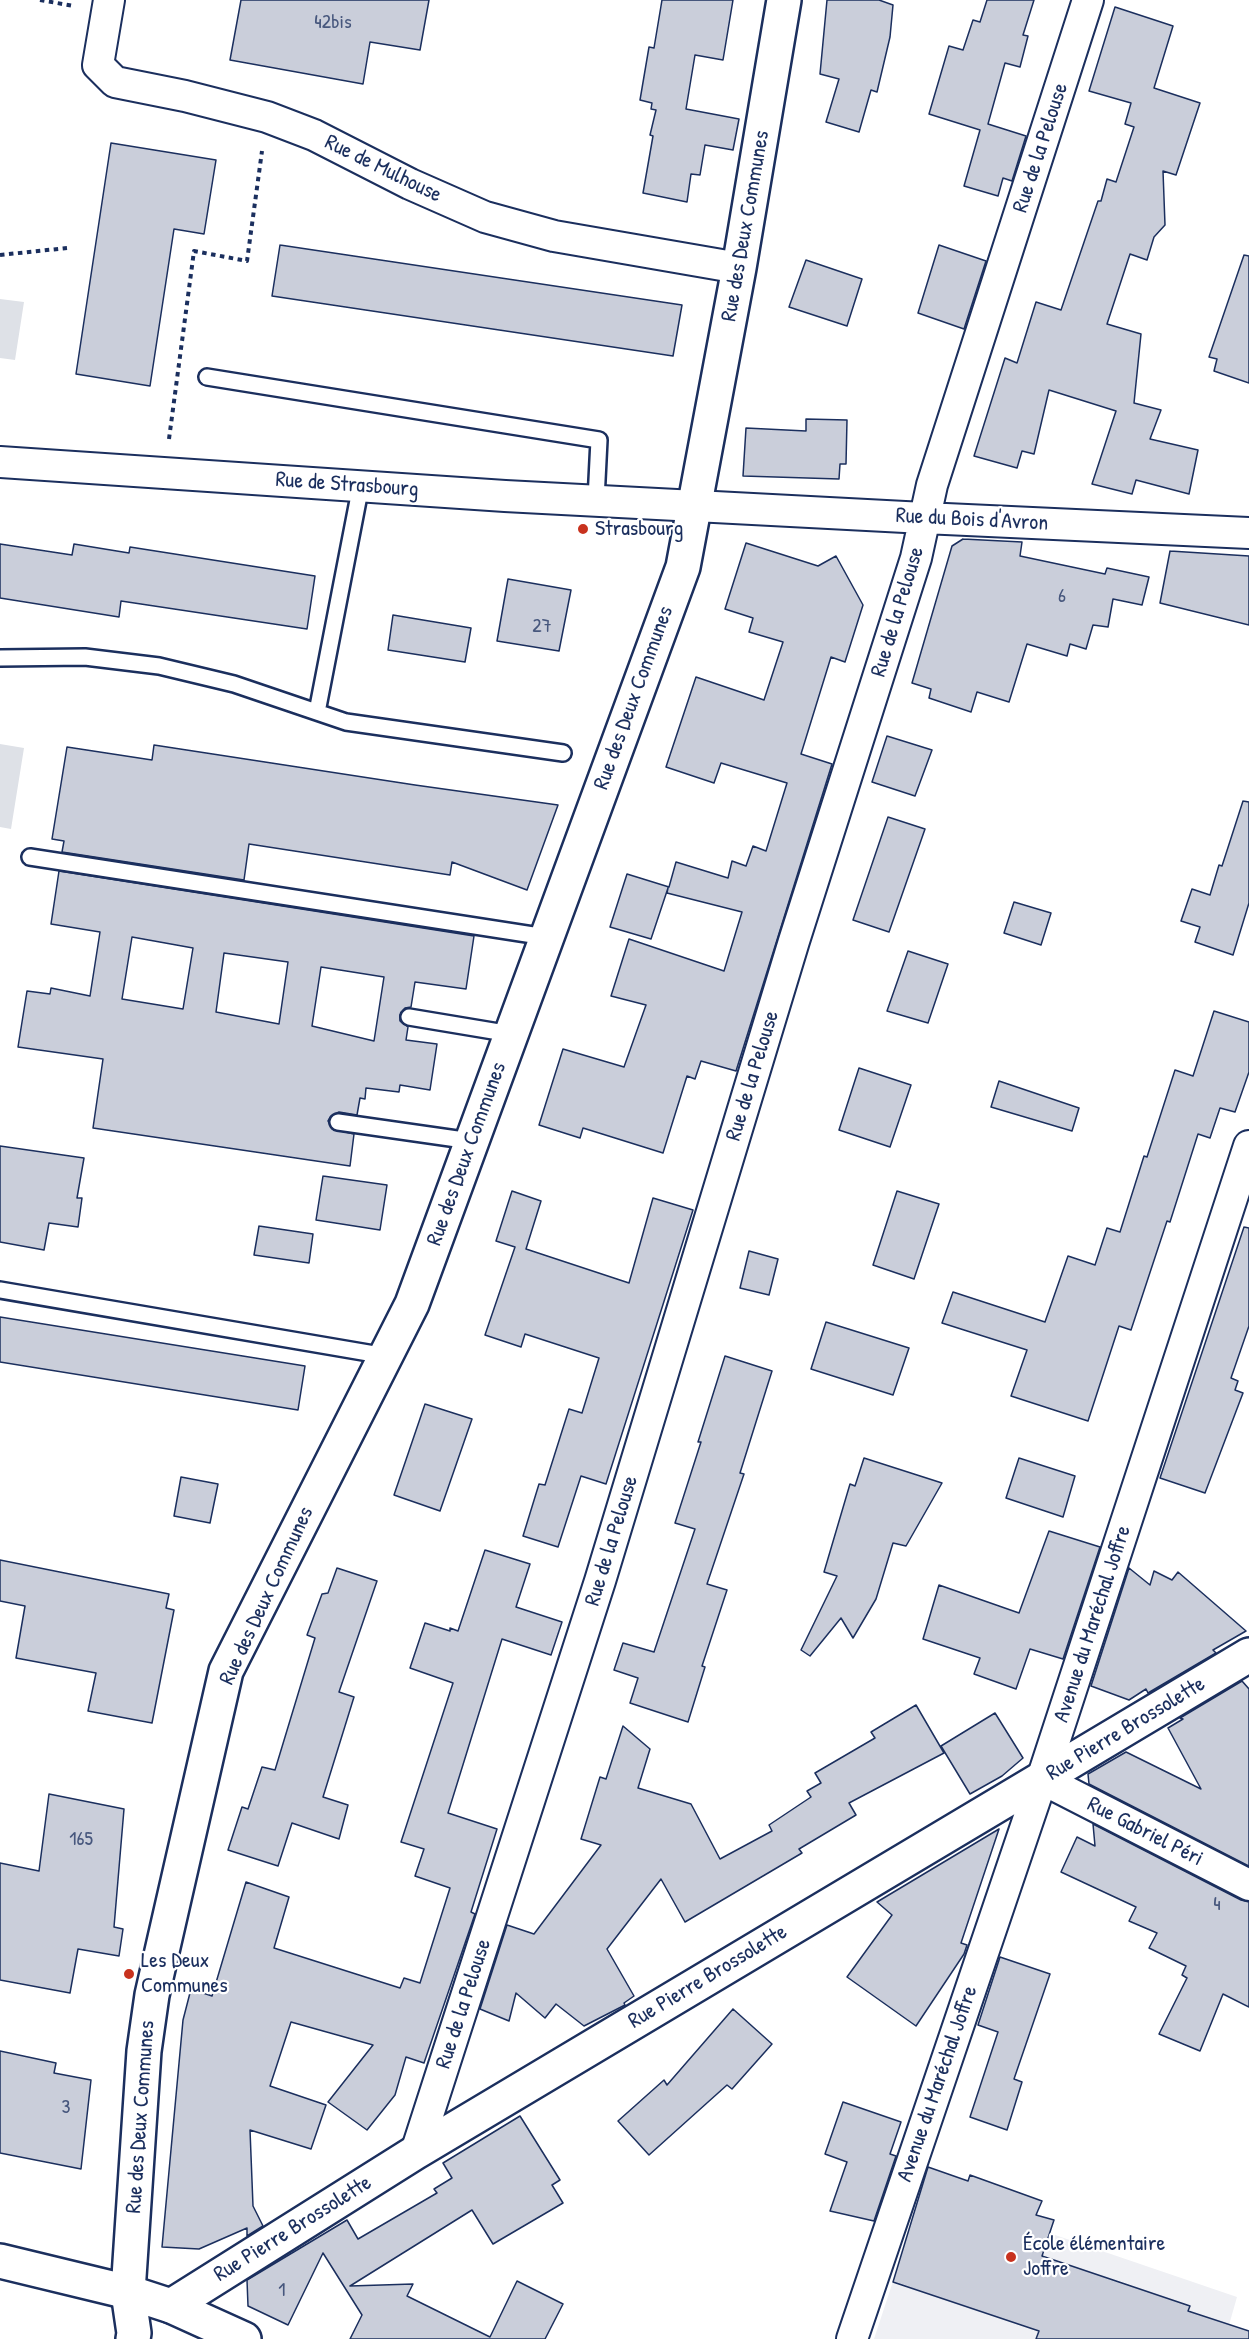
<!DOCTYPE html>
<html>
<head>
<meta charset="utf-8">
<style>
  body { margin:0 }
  canvas { display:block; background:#fff }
</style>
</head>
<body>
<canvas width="1249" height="2339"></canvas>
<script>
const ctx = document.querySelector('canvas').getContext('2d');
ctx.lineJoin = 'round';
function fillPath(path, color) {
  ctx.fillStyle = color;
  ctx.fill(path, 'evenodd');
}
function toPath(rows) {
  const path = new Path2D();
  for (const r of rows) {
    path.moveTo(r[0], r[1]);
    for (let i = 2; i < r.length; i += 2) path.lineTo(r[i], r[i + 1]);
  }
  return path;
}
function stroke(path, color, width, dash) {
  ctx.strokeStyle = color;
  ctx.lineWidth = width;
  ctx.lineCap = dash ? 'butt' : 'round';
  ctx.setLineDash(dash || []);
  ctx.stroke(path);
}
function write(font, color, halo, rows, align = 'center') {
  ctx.font = font + ' "Patrick Hand",sans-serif';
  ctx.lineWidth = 4.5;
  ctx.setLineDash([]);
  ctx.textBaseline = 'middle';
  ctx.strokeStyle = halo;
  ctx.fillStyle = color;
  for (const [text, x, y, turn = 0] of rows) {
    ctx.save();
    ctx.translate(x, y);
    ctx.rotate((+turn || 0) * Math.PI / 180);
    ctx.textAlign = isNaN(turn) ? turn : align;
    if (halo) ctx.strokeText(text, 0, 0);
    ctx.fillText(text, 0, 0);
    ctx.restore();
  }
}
const built = toPath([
  [923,2190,1237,2297,1225,2339,874,2339]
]);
const green = toPath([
  [0,299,24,302,15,360,0,358],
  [0,744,24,748,11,829,0,827]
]);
const building = toPath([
  [241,0,429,0,420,50,370,42,363,84,230,60,241,0],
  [662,0,733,0,723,60,695,55,686,109,739,119,733,150,705,145,700,175,691,174,687,202,643,193,653,136,650,135,656,110,651,109,652,103,640,100,649,47,654,48,662,0],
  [827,0,879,0,893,5,890,37,877,92,871,90,859,132,826,122,839,79,820,74,827,0],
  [987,0,1034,0,1023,35,1028,36,1020,67,1005,63,988,124,1026,136,1012,181,1003,178,998,196,964,186,980,130,929,114,949,46,963,50,973,20,980,22,987,0],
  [1115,7,1173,26,1154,88,1200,103,1176,175,1163,171,1165,225,1154,237,1147,260,1130,254,1107,324,1141,334,1134,403,1161,410,1150,439,1198,450,1189,494,1136,480,1132,494,1092,484,1116,411,1049,390,1034,454,1022,451,1017,468,974,456,1005,358,1017,363,1036,302,1061,310,1098,201,1101,201,1107,179,1116,182,1134,127,1125,124,1131,103,1089,91,1115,7],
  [111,143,216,160,204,234,174,229,150,386,76,374,111,143],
  [280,245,682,305,673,356,272,296,280,245],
  [939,245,986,261,964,329,918,313,939,245],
  [1244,255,1249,256,1249,383,1214,371,1217,359,1209,357,1244,255],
  [806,260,862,279,847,326,789,307,806,260],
  [806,419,847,420,846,464,840,464,839,479,743,476,746,428,806,431,806,419],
  [963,539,1022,542,1020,556,1105,574,1107,568,1149,577,1142,605,1113,599,1108,627,1093,625,1086,649,1070,644,1067,656,1027,644,1009,702,977,692,971,712,929,698,931,689,912,683,952,546,963,539],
  [746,543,818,566,836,556,863,605,845,662,831,657,801,754,832,764,736,1071,701,1061,695,1079,687,1076,663,1153,583,1128,580,1138,539,1125,563,1049,624,1067,646,1005,611,996,629,939,724,971,742,912,667,893,668,888,651,939,610,927,627,874,669,887,676,862,728,878,732,861,746,866,753,846,766,851,787,783,721,763,714,783,666,767,696,677,764,700,783,642,749,632,753,618,725,609,746,543],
  [0,544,72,555,74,544,129,553,130,547,315,576,307,629,121,601,119,617,0,598,0,544],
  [1170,551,1249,556,1249,625,1160,603,1170,551],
  [508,579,571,590,559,651,497,641,508,579],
  [393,615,471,628,465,662,388,650,393,615],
  [887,736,932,750,915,796,872,782,887,736],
  [154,745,415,785,558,805,527,890,452,862,450,875,249,844,244,880,62,852,64,841,52,839,67,747,152,760,154,745],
  [1243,801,1249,802,1249,903,1233,955,1195,942,1200,927,1181,921,1192,889,1210,895,1219,865,1222,866,1243,801],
  [888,817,925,829,889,932,853,920,888,817],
  [59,871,474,936,466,989,415,982,411,1007,405,1008,400,1015,400,1021,408,1027,406,1040,437,1044,430,1090,400,1085,399,1092,366,1088,365,1099,360,1098,357,1115,339,1112,331,1116,328,1121,332,1129,354,1134,350,1166,93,1128,103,1059,18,1047,27,991,50,994,51,988,90,996,100,932,51,924,59,871],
  [132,937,193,948,183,1009,122,999,132,937],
  [224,953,288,962,279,1024,216,1012,224,953],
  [321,967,384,977,374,1041,312,1026,321,967],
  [1014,902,1051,913,1041,945,1004,933,1014,902],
  [908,951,948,964,928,1023,887,1011,908,951],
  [1214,1011,1249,1022,1249,1072,1235,1112,1220,1108,1210,1138,1198,1134,1170,1222,1167,1221,1131,1330,1119,1326,1088,1421,1011,1396,1027,1350,942,1323,953,1292,1045,1322,1068,1256,1095,1265,1107,1228,1120,1232,1144,1156,1147,1157,1175,1070,1193,1076,1214,1011],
  [859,1068,911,1085,890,1147,839,1130,859,1068],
  [999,1081,1079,1108,1072,1131,991,1107,999,1081],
  [0,1146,84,1158,77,1198,82,1198,78,1227,49,1223,44,1250,0,1242,0,1146],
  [323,1176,387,1185,380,1230,316,1220,323,1176],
  [512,1191,541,1201,526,1249,629,1283,653,1198,693,1210,606,1484,581,1476,558,1547,523,1536,539,1484,545,1485,569,1409,582,1413,599,1358,525,1334,521,1347,485,1335,515,1247,496,1241,512,1191],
  [897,1191,939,1204,914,1279,873,1265,897,1191],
  [259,1226,313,1234,309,1263,254,1255,259,1226],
  [1244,1227,1249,1228,1249,1326,1231,1378,1238,1381,1235,1390,1243,1393,1205,1493,1160,1478,1244,1227],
  [749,1251,778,1259,769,1295,740,1288,749,1251],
  [0,1317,305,1366,298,1410,0,1362,0,1317],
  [826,1322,909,1348,893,1395,811,1369,826,1322],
  [725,1356,772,1371,740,1473,744,1474,707,1584,727,1590,702,1666,705,1667,688,1722,630,1703,638,1678,614,1670,623,1643,654,1652,695,1529,675,1523,701,1442,698,1442,725,1356],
  [425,1404,472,1419,440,1511,394,1495,425,1404],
  [864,1458,942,1483,906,1546,893,1543,876,1599,853,1638,841,1618,810,1656,801,1650,837,1576,824,1572,850,1484,855,1486,864,1458],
  [1019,1458,1075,1476,1063,1517,1006,1498,1019,1458],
  [181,1477,218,1484,210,1523,174,1516,181,1477],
  [1049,1531,1100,1547,1063,1659,1030,1649,1016,1689,974,1674,980,1658,923,1639,939,1585,1019,1613,1049,1531],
  [485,1550,530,1564,516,1607,562,1622,551,1655,502,1639,448,1813,497,1829,471,1912,475,1914,424,2063,406,2057,395,2095,367,2130,328,2102,373,2045,291,2022,270,2086,326,2105,311,2149,250,2130,253,2206,263,2226,247,2236,247,2228,199,2249,162,2247,183,2020,191,1989,212,1996,246,1882,289,1897,274,1948,400,1988,404,1978,420,1983,450,1888,415,1876,424,1849,401,1842,453,1683,410,1668,425,1623,450,1631,450,1628,458,1631,485,1550],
  [0,1560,169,1594,166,1608,174,1610,152,1723,88,1711,96,1673,16,1658,25,1606,0,1601,0,1560],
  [337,1568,377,1581,339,1692,354,1697,323,1797,348,1805,339,1839,292,1823,278,1866,228,1850,242,1807,248,1809,262,1767,275,1770,315,1638,307,1635,322,1594,328,1593,337,1568],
  [1129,1568,1150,1585,1154,1571,1172,1580,1178,1572,1246,1631,1213,1650,1216,1653,1148,1693,1146,1689,1129,1700,1091,1686,1129,1568],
  [1242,1681,1249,1689,1249,1866,1089,1784,1088,1774,1126,1752,1201,1789,1168,1728,1183,1719,1180,1718,1242,1681],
  [916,1705,944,1753,849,1803,856,1815,799,1849,802,1853,685,1922,661,1879,607,1949,634,1996,624,2003,625,2005,584,2026,556,2004,545,2018,516,1993,509,2021,480,2009,507,1925,534,1934,601,1845,581,1839,600,1777,606,1779,623,1726,650,1749,638,1788,691,1804,720,1859,772,1831,769,1825,811,1797,807,1791,821,1783,815,1773,875,1738,871,1732,916,1705],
  [995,1713,1023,1758,1002,1776,970,1794,941,1746,995,1713],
  [49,1794,124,1809,114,1927,123,1929,119,1956,78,1949,70,1993,0,1980,0,1863,39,1871,49,1794],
  [1093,1824,1241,1900,1249,1902,1249,2007,1223,1994,1200,2051,1159,2034,1187,1978,1182,1975,1186,1966,1149,1948,1157,1933,1129,1921,1136,1907,1061,1872,1077,1837,1095,1846,1093,1824],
  [999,1829,961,1943,967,1945,964,1954,916,2026,847,1977,892,1915,877,1902,999,1829],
  [1000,1957,1050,1974,1014,2079,1022,2082,1007,2130,970,2117,998,2032,978,2025,1000,1957],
  [733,2009,772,2044,732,2089,727,2085,649,2155,618,2121,664,2080,667,2085,733,2009],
  [0,2051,56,2063,54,2073,91,2080,81,2169,0,2153,0,2051],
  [843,2102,901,2122,890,2154,896,2156,874,2221,830,2211,847,2162,825,2154,843,2102],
  [520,2116,560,2180,552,2185,563,2203,493,2244,472,2210,350,2286,413,2284,407,2296,490,2337,517,2281,563,2304,545,2339,350,2339,362,2315,323,2253,288,2325,248,2306,247,2280,347,2220,358,2239,437,2193,434,2189,452,2178,443,2163,520,2116],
  [928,2167,968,2181,970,2175,1042,2201,1036,2215,1054,2220,1042,2256,1190,2306,1188,2311,1249,2331,1249,2339,1036,2339,1039,2331,893,2282,928,2167]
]);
const path = toPath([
  [40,0,74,6],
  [0,255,67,248],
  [169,439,194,251,247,261,262,151]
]);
const service = toPath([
  [207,377,599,440,596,500],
  [0,658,85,657,159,666,234,684,346,722,563,753],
  [317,712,361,485],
  [30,857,546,937],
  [409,1017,511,1034],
  [338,1122,471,1141],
  [0,1290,386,1356]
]);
const minor = toPath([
  [109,0,98,65,115,82,185,96,267,117,314,135,410,184,485,217,554,236,739,268],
  [0,462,505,496,924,518,1249,533],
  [1042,1779,1249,1885],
  [416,2152,600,1581,794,941,916,558,932,485,1088,0],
  [852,2339,1042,1779,1249,1146]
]);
const tertiary = toPath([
  [171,2306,416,2152,1249,1655],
  [133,2339,134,2333,128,2292,144,2051,152,1995,226,1671,412,1304,683,567,739,268,784,0]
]);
const secondary = toPath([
  [0,2261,128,2292,171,2306,244,2339]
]);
const markers = [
  [583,529,6,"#c8321e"],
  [129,1974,6,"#c8321e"],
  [1011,2257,6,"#c8321e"]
];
const numberNames = [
  ["42bis",333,23],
  ["6",1062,597],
  ["27",542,627],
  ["165",81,1840],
  ["4",1217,1905],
  ["3",66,2108],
  ["1",282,2291]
];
const streetNames = [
  ["Rue de la Pelouse",1041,148,-72],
  ["Rue de Mulhouse",383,169,26],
  ["Rue des Deux Communes",746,226,-80],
  ["Rue de Strasbourg",347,485,4],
  ["Rue du Bois d'Avron",972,520,3],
  ["Rue de la Pelouse",898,612,-73],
  ["Rue des Deux Communes",634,698,-70],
  ["Rue de la Pelouse",753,1076,-73],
  ["Rue des Deux Communes",467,1154,-70],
  ["Rue de la Pelouse",612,1541,-73],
  ["Rue des Deux Communes",267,1596,-65],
  ["Avenue du Maréchal Joffre",1093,1624,-72],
  ["Rue Pierre Brossolette",1126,1729,-31],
  ["Rue Gabriel Péri",1145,1832,27],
  ["Rue Pierre Brossolette",708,1977,-31],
  ["Rue de la Pelouse",464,2004,-72],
  ["Avenue du Maréchal Joffre",938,2084,-71],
  ["Rue des Deux Communes",141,2117,-86],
  ["Rue Pierre Brossolette",293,2229,-32]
];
const poiNames = [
  ["Strasbourg",595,529],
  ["Les Deux",141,1961],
  ["Communes",141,1986],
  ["École élémentaire",1023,2244],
  ["Joffre",1023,2269]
];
fillPath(built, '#eff0f4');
fillPath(green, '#dee1e7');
fillPath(building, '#caceda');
stroke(building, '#1b2f5e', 1.5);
stroke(service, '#1b2f5e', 20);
stroke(minor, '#1b2f5e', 34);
stroke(tertiary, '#1b2f5e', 38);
stroke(secondary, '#1b2f5e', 38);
stroke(path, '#1b2f5e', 4, [4.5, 4.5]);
stroke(service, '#fff', 15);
stroke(minor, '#fff', 30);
stroke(tertiary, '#fff', 33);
stroke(secondary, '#fff', 33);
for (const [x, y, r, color] of markers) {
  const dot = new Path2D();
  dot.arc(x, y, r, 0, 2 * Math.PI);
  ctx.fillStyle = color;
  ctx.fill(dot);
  stroke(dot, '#fff', 2);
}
write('20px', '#47577d', null, numberNames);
write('22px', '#1b2f5e', '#fff', streetNames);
write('22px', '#1b2f5e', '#fff', poiNames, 'left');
</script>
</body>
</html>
